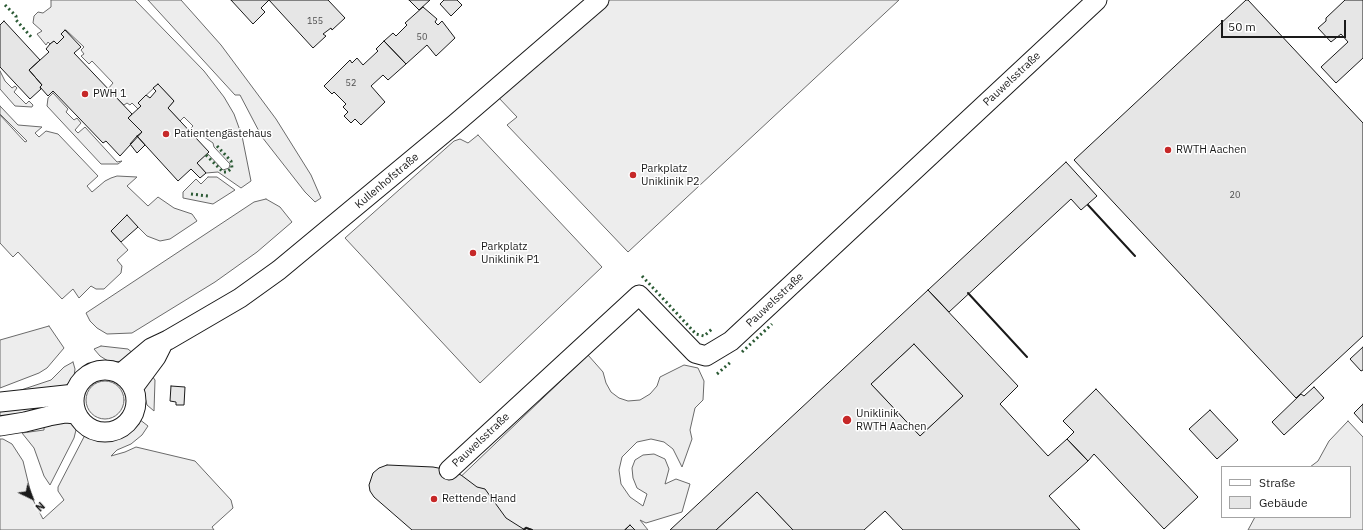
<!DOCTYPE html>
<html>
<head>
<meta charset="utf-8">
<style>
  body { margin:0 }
  #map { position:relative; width:1363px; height:530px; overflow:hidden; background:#fff; font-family:"IBM Plex Sans",sans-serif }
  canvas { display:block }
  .legend { position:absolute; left:1221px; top:466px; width:130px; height:52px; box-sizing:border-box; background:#fff; border:1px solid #a3a3a3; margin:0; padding:5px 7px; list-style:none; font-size:12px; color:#1a1a1a }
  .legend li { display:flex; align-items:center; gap:8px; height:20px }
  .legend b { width:20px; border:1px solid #a3a3a3 }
  .north { position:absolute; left:12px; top:478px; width:40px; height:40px; -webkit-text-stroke:3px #fff; paint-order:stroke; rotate:137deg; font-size:11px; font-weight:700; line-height:16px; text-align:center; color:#1a1a1a }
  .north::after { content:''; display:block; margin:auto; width:14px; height:18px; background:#1a1a1a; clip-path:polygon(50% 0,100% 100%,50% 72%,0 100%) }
  .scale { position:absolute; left:1221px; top:20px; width:125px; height:18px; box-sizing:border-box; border:2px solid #1a1a1a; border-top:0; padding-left:5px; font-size:12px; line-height:14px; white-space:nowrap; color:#1a1a1a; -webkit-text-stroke:3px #fff; paint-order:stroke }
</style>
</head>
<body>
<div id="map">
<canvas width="1363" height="530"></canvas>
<ul class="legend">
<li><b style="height:5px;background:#fff"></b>Straße</li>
<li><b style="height:11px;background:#e6e6e6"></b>Gebäude</li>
</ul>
<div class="north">N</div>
<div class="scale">50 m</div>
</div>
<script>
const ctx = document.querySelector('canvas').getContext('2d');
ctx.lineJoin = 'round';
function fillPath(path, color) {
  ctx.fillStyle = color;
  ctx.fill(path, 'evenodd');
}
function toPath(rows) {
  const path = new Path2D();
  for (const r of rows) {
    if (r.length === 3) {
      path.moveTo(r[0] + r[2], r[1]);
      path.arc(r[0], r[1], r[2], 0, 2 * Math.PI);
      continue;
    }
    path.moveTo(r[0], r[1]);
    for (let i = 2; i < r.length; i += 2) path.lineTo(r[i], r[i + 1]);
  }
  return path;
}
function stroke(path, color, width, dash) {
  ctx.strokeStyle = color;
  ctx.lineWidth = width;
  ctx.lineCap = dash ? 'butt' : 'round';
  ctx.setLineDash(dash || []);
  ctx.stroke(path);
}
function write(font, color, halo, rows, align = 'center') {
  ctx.font = font + ' "IBM Plex Sans",sans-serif';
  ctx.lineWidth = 3;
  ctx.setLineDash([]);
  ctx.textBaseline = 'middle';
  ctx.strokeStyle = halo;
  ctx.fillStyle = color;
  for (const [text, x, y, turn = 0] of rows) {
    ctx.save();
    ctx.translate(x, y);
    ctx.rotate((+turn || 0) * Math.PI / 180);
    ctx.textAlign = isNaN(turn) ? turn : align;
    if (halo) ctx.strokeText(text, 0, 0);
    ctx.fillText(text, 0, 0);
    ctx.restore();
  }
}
const built = toPath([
  [51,0,135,0,204,71,224,97,234,114,242,136,251,181,241,188,218,172,206,173,197,163,207,153,223,170,229,168,230,164,214,147,213,143,200,134,196,138,189,130,193,126,184,117,180,121,168,108,174,101,158,84,138,103,141,106,138,109,132,103,130,105,127,103,124,105,108,89,113,83,92,61,89,64,81,56,84,54,81,50,84,47,66,30,61,34,64,37,57,44,54,41,50,44,48,42,46,45,37,34,42,31,33,23,34,16,38,12,43,13,51,7,51,0],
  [148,0,181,0,221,45,276,119,311,175,321,198,315,202,305,192,262,137,240,95,235,95,148,0],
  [609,0,899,0,628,252,507,125,517,117,498,97,609,0],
  [0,71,5,81,12,88,15,86,17,88,14,92,26,104,29,101,33,105,32,107,15,106,0,89,0,71],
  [53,93,68,109,66,112,74,120,77,118,81,123,75,130,78,133,85,127,117,162,122,161,118,164,101,164,47,106,48,98,53,93],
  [0,106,18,125,42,127,35,133,39,137,46,131,58,134,98,176,87,186,92,192,105,181,111,178,117,176,137,177,127,186,148,206,158,197,174,208,192,214,197,221,170,239,160,241,147,236,127,216,111,231,128,250,117,260,122,266,121,273,104,289,96,289,91,286,79,298,73,289,62,299,18,252,13,257,0,243,0,115,25,142,27,141,0,114,0,106],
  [478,135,602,267,480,383,345,238,454,141,460,139,468,143,478,135],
  [208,177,217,177,235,190,213,204,183,198,183,192,196,179,201,184,208,177],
  [266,199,280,207,292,222,257,252,215,282,132,333,107,334,97,328,90,321,86,313,254,202,266,199],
  [49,326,64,348,47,368,39,373,0,388,0,340,49,326],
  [914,344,963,396,920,436,871,384,914,344],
  [101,346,128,349,135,355,124,362,108,361,100,356,94,349,101,346],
  [588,355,603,372,606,383,611,392,619,398,628,401,640,400,650,394,657,386,660,377,684,365,698,368,704,381,703,400,695,408,690,430,692,439,682,467,673,449,664,442,651,439,637,442,622,457,619,470,621,484,630,497,643,506,647,494,637,488,633,478,632,468,635,460,643,455,654,454,665,459,669,469,665,484,676,479,690,484,682,512,646,523,640,520,648,530,635,530,630,525,624,530,533,530,526,527,522,530,452,485,588,355],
  [73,362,75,369,74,376,64,388,15,392,51,380,64,367,73,362],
  [152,376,155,380,154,411,147,405,144,394,144,385,152,376],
  [105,400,19],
  [65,403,0,421,0,407,65,403],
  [139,419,148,426,142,435,131,444,117,450,111,456,125,452,136,447,195,461,231,500,233,508,212,527,214,530,0,530,0,439,3,439,12,444,23,461,32,498,43,519,64,500,58,491,58,487,86,433,99,439,114,438,127,433,139,419],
  [1348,421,1363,437,1363,530,1248,530,1255,517,1350,517,1350,467,1310,467,1318,461,1329,441,1348,421],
  [44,422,71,422,74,424,76,430,74,438,50,485,44,476,34,448,22,433,44,430,44,422],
  [757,492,793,530,716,530,757,492]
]);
const building = toPath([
  [231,0,328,0,345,18,332,30,331,28,323,34,326,36,313,48,269,0,261,8,265,12,253,24,231,0],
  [409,0,430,0,419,10,409,0],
  [444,0,457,0,462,5,451,16,440,4,444,0],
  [1246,0,1248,0,1363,123,1363,336,1296,398,1074,160,1246,0],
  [1345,0,1363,0,1363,58,1336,83,1321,67,1348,42,1341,34,1331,42,1318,28,1326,21,1326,18,1345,0],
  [423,7,437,19,435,22,438,25,442,21,455,38,436,56,427,45,406,64,384,41,393,33,396,36,407,25,405,23,423,7],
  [4,21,40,60,29,70,42,85,40,87,41,89,30,99,0,67,0,25,4,21],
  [65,30,81,47,74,53,132,114,128,118,142,132,120,156,106,141,103,143,53,91,48,96,40,87,42,85,29,70,49,52,46,49,50,44,54,41,57,44,64,37,61,34,65,30],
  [384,41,406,64,388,80,383,75,371,86,385,102,361,125,355,119,351,123,344,116,348,112,343,107,346,104,334,92,332,94,324,86,350,60,352,63,357,58,363,65,378,51,376,49,384,41],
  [158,84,174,101,168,108,209,152,197,163,206,173,200,178,191,169,178,181,137,136,142,132,128,118,141,106,138,103,146,95,150,98,156,91,153,88,158,84],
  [137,136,145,145,137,153,130,144,137,136],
  [1066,162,1097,196,1081,210,1071,199,949,312,928,290,1066,162],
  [127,215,138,227,121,242,111,231,127,215],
  [928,290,1018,386,1000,404,1048,456,1067,439,1088,461,1049,496,1080,530,903,530,885,511,864,530,793,530,757,492,716,530,670,530,928,290],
  [914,344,963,396,920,436,871,384,914,344],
  [1363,347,1363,370,1361,371,1350,359,1363,347],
  [171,386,185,387,184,405,176,405,176,402,170,401,171,386],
  [1314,387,1324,398,1284,435,1272,422,1301,394,1304,396,1314,387],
  [1096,389,1198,497,1164,529,1094,454,1088,461,1067,439,1074,432,1063,421,1096,389],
  [1363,404,1363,423,1354,413,1363,404],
  [1210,410,1238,440,1217,459,1189,429,1210,410],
  [387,465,433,467,449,470,461,475,477,487,485,489,506,518,525,530,412,530,374,497,370,491,369,485,373,473,379,468,387,465],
  [630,525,635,530,625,530,630,525]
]);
const minor = toPath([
  [105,401,31],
  [120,374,151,348,168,340,240,298,279,270,455,124,599,0],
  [133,388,156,357,162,345],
  [0,402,75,394],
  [0,426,25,422,49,416,66,413,76,414],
  [449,470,639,295,695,353,706,356,731,341,1097,0]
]);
const hedge = toPath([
  [5,5,16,16,16,20,33,39],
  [206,155,223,172,227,172,232,168,231,161,217,146,217,143],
  [191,194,208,196],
  [642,276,696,334,704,336,712,329],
  [742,352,772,324],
  [717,374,732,361]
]);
const wall = toPath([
  [1088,205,1135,256],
  [968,293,1027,357],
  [524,530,526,528,532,530]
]);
const markers = [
  [85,94,4,"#c62828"],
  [166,134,4,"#c62828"],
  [1168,150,4,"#c62828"],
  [633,175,4,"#c62828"],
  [473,253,4,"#c62828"],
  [847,420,5,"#c62828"],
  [434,499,4,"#c62828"]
];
const numberNames = [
  ["155",315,21],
  ["50",422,37],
  ["52",351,83],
  ["20",1235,195]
];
const streetNames = [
  ["Pauwelsstraße",1012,79,-43],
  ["Kullenhofstraße",387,181,-40],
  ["Pauwelsstraße",775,300,-43],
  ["Pauwelsstraße",481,440,-43]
];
const poiNames = [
  ["PWH 1",93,94],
  ["Patientengästehaus",174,134],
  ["RWTH Aachen",1176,150],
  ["Parkplatz",641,169],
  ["Uniklinik P2",641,182],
  ["Parkplatz",481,247],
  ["Uniklinik P1",481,260],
  ["Uniklinik",856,414],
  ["RWTH Aachen",856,427],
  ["Rettende Hand",442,499]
];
fillPath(built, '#ededed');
stroke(built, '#6a6a6a', 1);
fillPath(building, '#e6e6e6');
stroke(building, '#1a1a1a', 1);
stroke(minor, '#1a1a1a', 21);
stroke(minor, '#fff', 19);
stroke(hedge, '#2b5a34', 3, [2, 3]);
stroke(wall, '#1a1a1a', 2);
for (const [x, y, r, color] of markers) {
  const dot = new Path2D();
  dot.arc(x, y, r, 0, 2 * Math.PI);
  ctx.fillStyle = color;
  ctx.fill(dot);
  stroke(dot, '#fff', 1.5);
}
write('9px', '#4d4d4d', null, numberNames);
write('11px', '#1a1a1a', '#fff', streetNames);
write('11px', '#1a1a1a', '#fff', poiNames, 'left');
</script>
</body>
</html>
